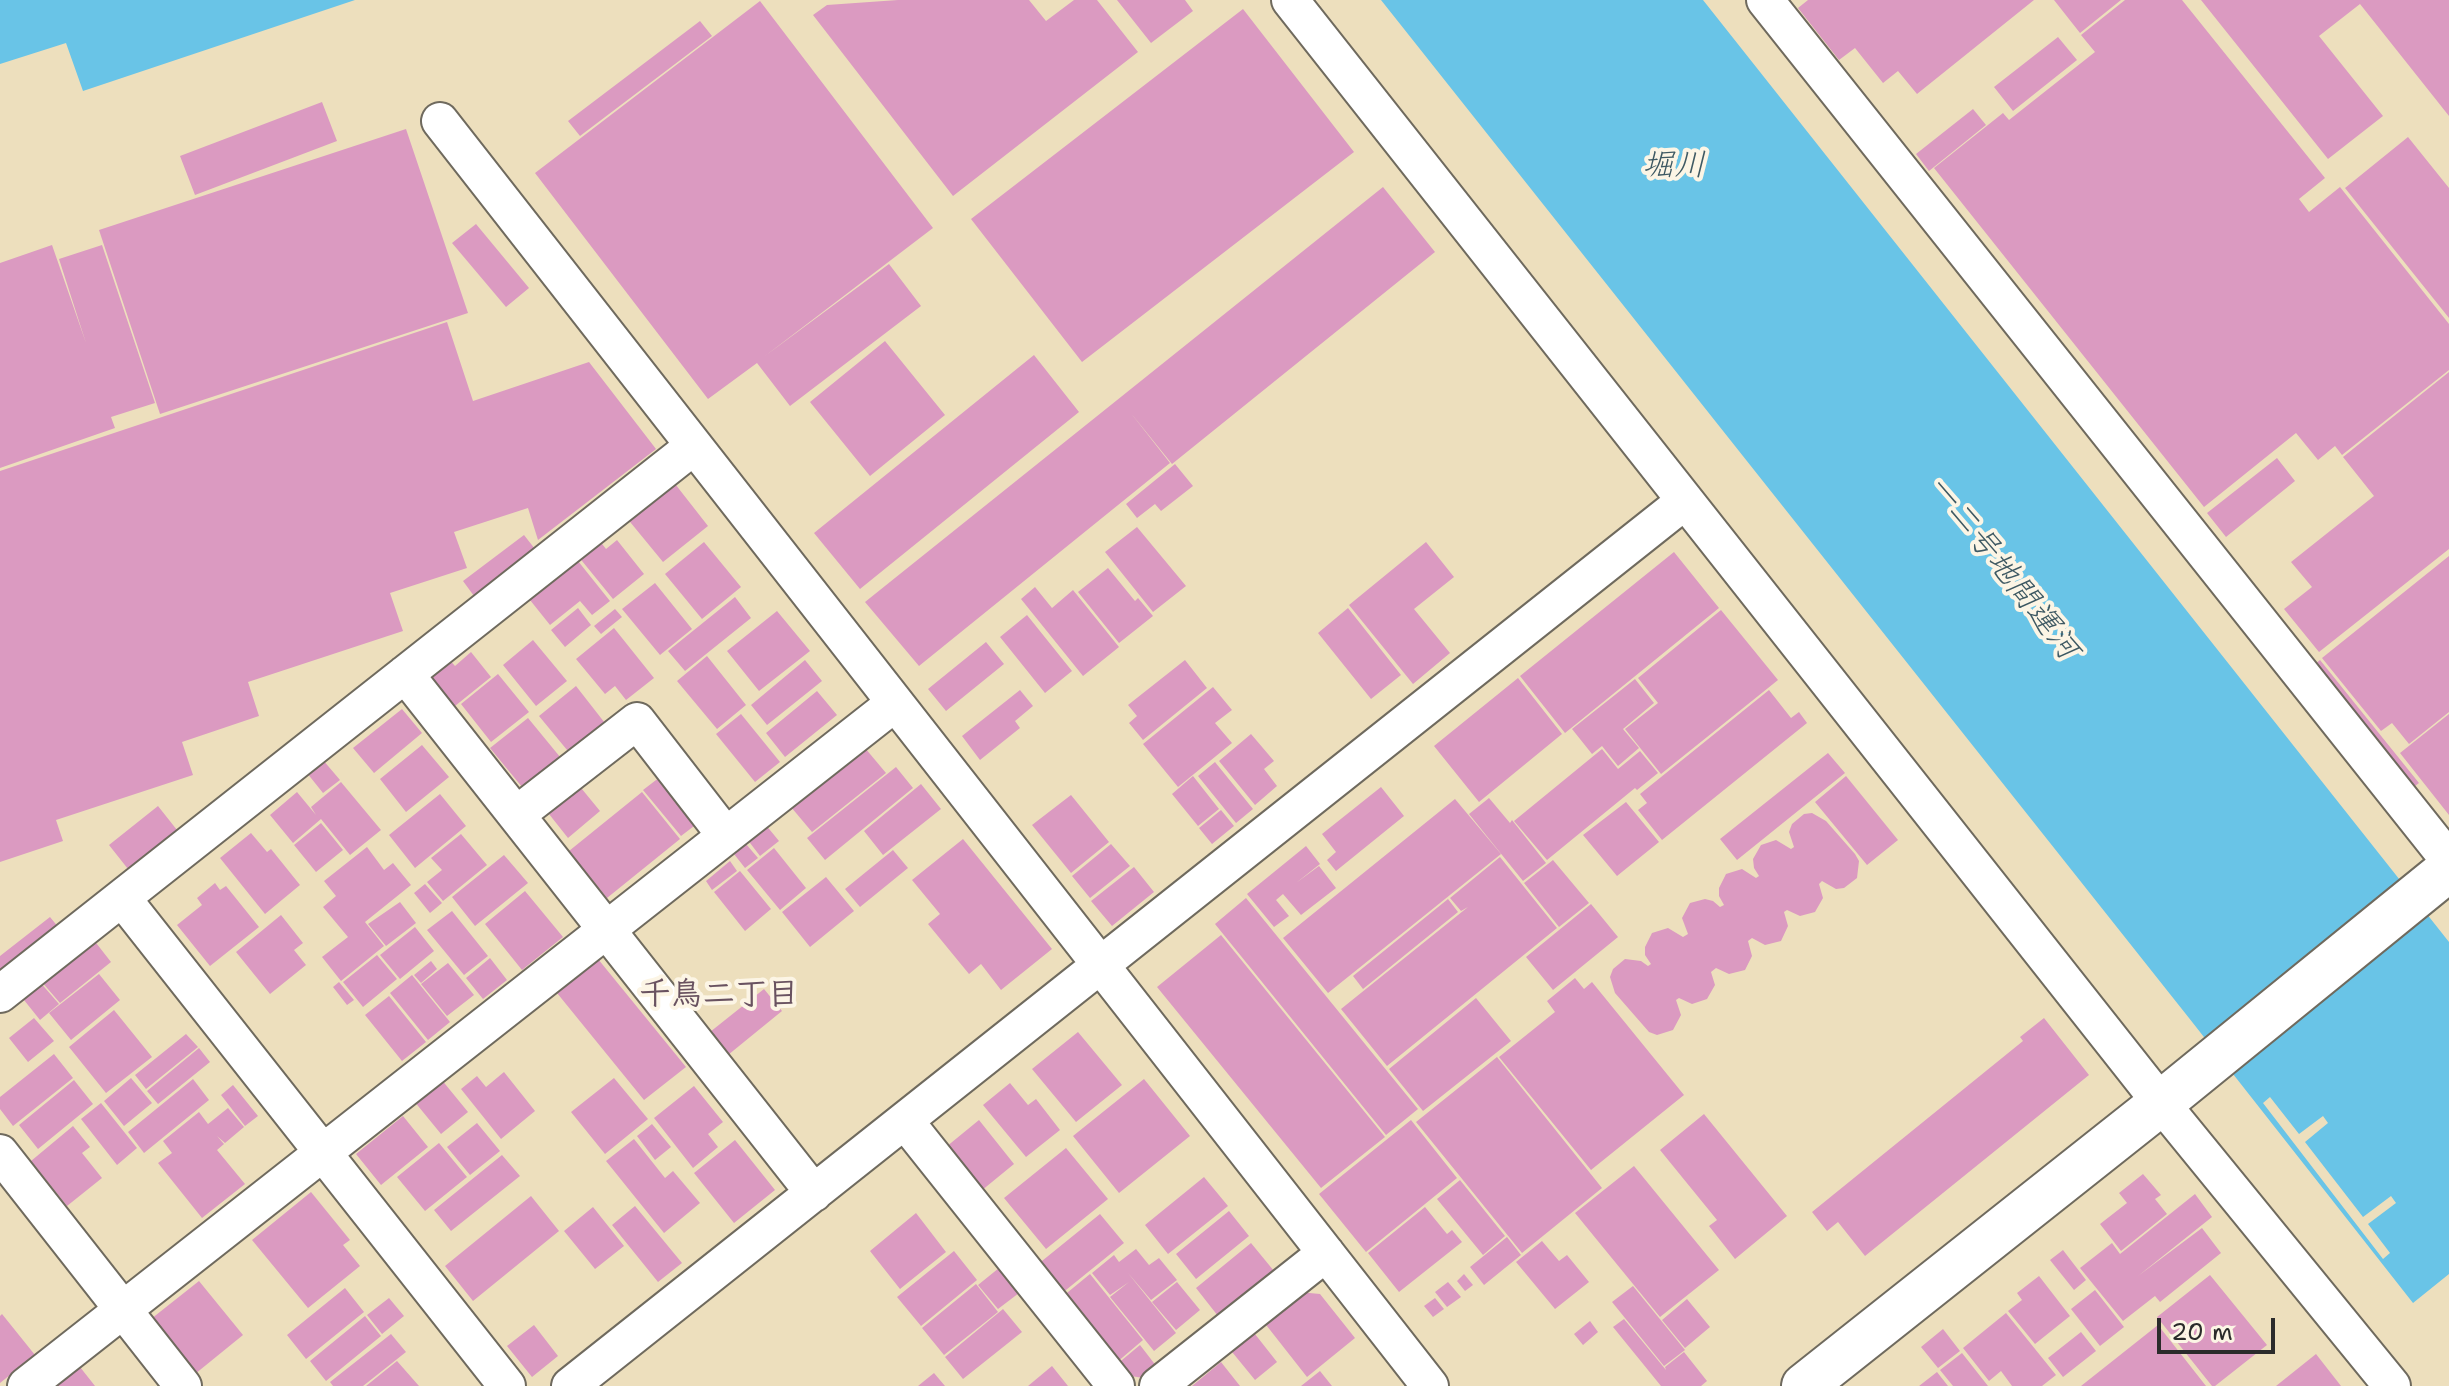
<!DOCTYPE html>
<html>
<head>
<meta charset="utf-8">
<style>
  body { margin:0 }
  #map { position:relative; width:2449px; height:1386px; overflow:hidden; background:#eddfbd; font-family:"Shantell Sans",sans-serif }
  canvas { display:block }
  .scale { position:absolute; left:2157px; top:1318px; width:118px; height:36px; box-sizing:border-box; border:4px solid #2b2b2b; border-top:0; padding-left:10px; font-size:24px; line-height:28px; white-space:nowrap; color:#2b2b2b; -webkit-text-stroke:6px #fcf5e5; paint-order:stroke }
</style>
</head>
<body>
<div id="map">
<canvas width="2449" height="1386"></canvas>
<div class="scale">20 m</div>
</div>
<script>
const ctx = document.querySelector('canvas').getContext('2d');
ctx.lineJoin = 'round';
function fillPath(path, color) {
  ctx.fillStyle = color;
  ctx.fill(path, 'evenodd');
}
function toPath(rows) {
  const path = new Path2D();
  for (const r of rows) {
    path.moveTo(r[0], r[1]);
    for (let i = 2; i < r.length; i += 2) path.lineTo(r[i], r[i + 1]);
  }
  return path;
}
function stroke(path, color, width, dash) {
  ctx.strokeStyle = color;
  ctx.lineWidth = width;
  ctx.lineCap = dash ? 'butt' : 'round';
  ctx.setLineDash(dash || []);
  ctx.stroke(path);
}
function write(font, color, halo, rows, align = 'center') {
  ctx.font = font + ' "Shantell Sans","Klee One",sans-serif';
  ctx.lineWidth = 8;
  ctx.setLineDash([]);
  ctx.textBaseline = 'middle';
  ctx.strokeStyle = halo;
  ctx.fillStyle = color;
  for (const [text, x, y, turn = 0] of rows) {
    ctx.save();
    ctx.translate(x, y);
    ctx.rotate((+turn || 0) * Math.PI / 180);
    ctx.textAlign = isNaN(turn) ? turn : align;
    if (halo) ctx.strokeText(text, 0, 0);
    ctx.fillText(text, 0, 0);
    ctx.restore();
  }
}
const water = toPath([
  [0,0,355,0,83,91,66,43,0,64],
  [1381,0,1703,0,2449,942,2449,1274,2413,1303,2189,1018]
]);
const pier = toPath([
  [2270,1097,2299,1134,2323,1116,2328,1123,2305,1142,2363,1217,2391,1196,2396,1203,2368,1224,2390,1253,2383,1259,2263,1103]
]);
const building = toPath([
  [898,0,1029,0,1046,21,1074,0,1097,0,1138,52,953,196,813,15,827,5],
  [1117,0,1185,0,1193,11,1151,43],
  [1808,0,2034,0,1917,94,1898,71,1883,83,1855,48,1839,60,1798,8],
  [2054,0,2121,0,2080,33],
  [2125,0,2182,0,2325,178,2299,199,2309,212,2340,187,2449,324,2449,370,2342,455,2335,446,2318,460,2296,433,2204,507,1934,168,2003,113,2009,120,2095,52,2081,35],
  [2201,0,2449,0,2449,116,2360,4,2319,36,2383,116,2328,159],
  [760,1,933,228,765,356,889,264,921,306,790,406,757,363,708,399,535,173],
  [1243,9,1354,152,1082,362,971,219],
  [700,21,712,36,580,136,568,121],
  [2058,37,2077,60,2013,111,1994,87],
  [322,102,337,141,195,195,180,156],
  [1973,109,1986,125,1929,171,1916,154],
  [406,129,468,313,160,414,99,230],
  [2408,137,2449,188,2449,318,2345,188],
  [1383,187,1435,252,1172,464,1130,412,1170,463,919,666,865,602],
  [476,224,529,288,506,307,452,243],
  [52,245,86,343,59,259,102,245,155,403,111,417,115,428,0,468,0,263],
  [447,322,473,401,140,513,589,362,656,449,538,540,528,508,454,532,467,568,390,593,403,631,248,682,259,716,182,742,193,775,56,820,63,841,0,862,0,471],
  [885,341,945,415,870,476,810,402],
  [1034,355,1079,412,860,589,814,533],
  [2449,372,2449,549,2319,652,2284,609,2312,587,2291,562,2374,496,2343,457],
  [2277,458,2295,481,2226,537,2207,513],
  [1175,464,1193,486,1161,511,1155,504,1137,518,1126,504],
  [672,480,708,526,663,562,626,517],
  [1137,527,1186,586,1153,612,1105,552],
  [524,535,535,549,474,596,463,581],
  [599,540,606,549,617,540,644,574,613,599,578,556],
  [704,542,741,587,702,619,665,574],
  [1426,542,1454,577,1414,609,1450,653,1413,684,1349,605],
  [1674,552,1719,608,1565,733,1520,676],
  [574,556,610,601,592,615,580,601,550,625,526,595],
  [2449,556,2449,712,2409,744,2392,723,2381,731,2322,658],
  [1108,568,1135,601,1138,598,1153,616,1119,643,1078,592],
  [655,583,692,629,660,655,622,609],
  [1035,587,1052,608,1073,590,1119,647,1083,676,1021,599],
  [735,597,751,618,685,671,668,651],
  [578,608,591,625,565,647,551,630],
  [1348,608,1401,675,1371,699,1318,633],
  [615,609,622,617,601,634,594,626],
  [1721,610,1778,680,1661,774,1625,729,1658,703,1638,678],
  [777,611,810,651,759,691,727,651],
  [1027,615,1072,671,1045,693,1000,637],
  [614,628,654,678,626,700,615,686,605,694,576,659],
  [533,640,567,681,536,706,503,665],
  [986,642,1004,664,946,711,928,689],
  [471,652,491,677,455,706,427,671,446,656,455,666],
  [707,656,746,705,717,729,677,681],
  [805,660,822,681,767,725,751,705],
  [1185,660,1207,688,1143,740,1129,723,1137,716,1128,705],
  [2320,660,2419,783,2392,804,2294,681],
  [498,674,529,712,491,742,461,704],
  [1518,678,1562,734,1479,802,1434,746],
  [1635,679,1654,703,1623,729,1639,748,1618,766,1602,746,1592,754,1572,729],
  [576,686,608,727,572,756,539,716],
  [1213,687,1232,710,1215,723,1232,743,1178,787,1143,744],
  [1020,690,1033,706,1015,721,1020,728,980,760,962,736],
  [1769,690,1791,718,1799,712,1807,723,1662,840,1638,810,1647,803,1640,794],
  [817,691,837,715,785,757,766,733],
  [402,709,422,733,374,773,353,748],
  [741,714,780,762,755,782,716,734],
  [2449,714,2449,815,2400,753],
  [528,718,565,763,527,793,490,748],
  [1251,734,1274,761,1264,769,1277,786,1255,805,1219,761],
  [422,745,449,777,406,812,380,779],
  [865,748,886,773,812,832,791,807],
  [1602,749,1618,769,1640,751,1658,773,1637,790,1635,788,1547,860,1514,821],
  [1828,753,1845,773,1737,860,1720,839],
  [323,760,340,780,323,793,307,773],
  [1215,762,1253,809,1236,823,1198,776],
  [896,767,913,788,825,860,807,838],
  [1193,776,1219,809,1198,826,1172,794],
  [1846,776,1898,840,1867,865,1815,802],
  [660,777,698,823,681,836,643,790],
  [341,782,381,830,350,855,321,819,293,843,270,815,297,792,316,815,311,807],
  [577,783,600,811,568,838,545,809],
  [921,784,941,809,883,855,864,831],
  [1381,787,1404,816,1336,871,1327,860,1336,852,1322,834],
  [642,792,680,839,607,898,569,851],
  [440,794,466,826,415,868,389,835],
  [1071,795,1109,842,1071,873,1032,825],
  [1489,798,1510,823,1512,820,1546,863,1523,881,1469,814],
  [1455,799,1501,854,1328,993,1283,938],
  [1626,802,1659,842,1617,876,1583,835],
  [158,806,177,830,128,869,109,845],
  [1221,810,1234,826,1212,844,1199,828],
  [1812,813,1826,821,1855,854,1859,861,1857,878,1844,888,1836,889,1822,881,1819,884,1823,898,1815,912,1800,916,1787,910,1784,912,1788,926,1781,941,1765,945,1752,938,1748,941,1752,956,1745,970,1729,974,1716,968,1711,972,1715,985,1707,999,1692,1004,1679,998,1676,1000,1681,1015,1673,1030,1657,1035,1649,1032,1615,993,1610,977,1613,969,1625,959,1641,961,1648,966,1651,964,1645,955,1645,947,1652,933,1668,928,1683,937,1688,934,1682,918,1690,903,1705,899,1713,901,1720,907,1724,905,1719,896,1719,888,1726,874,1742,869,1756,878,1759,876,1754,868,1753,859,1761,845,1776,840,1791,849,1794,847,1789,832,1792,824,1804,814],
  [321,823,343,850,316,872,294,845],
  [765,824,779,841,760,856,747,839],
  [251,833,267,852,271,849,300,885,265,914,220,858],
  [461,834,487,865,443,901,427,882,442,870,431,858],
  [963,839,1052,949,1001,990,981,964,969,974,928,924,940,914,912,880],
  [746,844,758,858,745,868,734,854],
  [1111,844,1130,866,1090,898,1072,876],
  [1306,846,1320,864,1296,883,1319,866,1336,888,1301,915,1283,894,1276,900,1289,916,1274,927,1247,894],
  [367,847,384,870,393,863,411,885,365,922,384,946,341,981,322,957,348,937,323,907,336,896,324,881],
  [774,848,806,888,780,910,747,870],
  [893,850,908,868,860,907,845,889],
  [504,855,528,883,475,926,452,897],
  [1500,857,1557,928,1387,1066,1341,1009,1468,907,1461,911,1450,898],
  [1553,860,1589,903,1559,927,1524,883],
  [730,861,737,871,712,890,706,881],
  [1134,867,1154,892,1112,926,1091,901],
  [740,871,771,909,745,931,714,892],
  [826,877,854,911,810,947,782,912],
  [215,883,220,890,226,886,259,927,210,966,177,925,202,905,197,898],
  [425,884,442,903,430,913,414,893],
  [525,891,563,937,522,970,485,924],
  [1246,898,1418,1109,1386,1135,1215,924],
  [1448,899,1458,912,1363,989,1353,976],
  [400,902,416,923,386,946,368,924],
  [1591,904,1618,937,1553,990,1526,957],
  [452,911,488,956,464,975,427,930],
  [281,915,303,943,294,950,306,965,270,994,236,952],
  [50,917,59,928,0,972,0,956],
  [415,927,434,951,400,979,380,955],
  [1221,935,1385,1137,1321,1188,1157,987],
  [93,939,111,962,60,1003,41,981],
  [377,955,397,979,363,1007,343,982],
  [490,958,507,980,483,999,466,978],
  [598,959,686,1067,644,1100,557,993],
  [431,961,437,969,421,983,414,975],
  [448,963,474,995,447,1016,421,984],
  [99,974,120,1000,71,1040,49,1013],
  [412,975,450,1022,428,1040,390,993],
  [1575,978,1584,989,1592,982,1684,1095,1591,1170,1499,1057,1555,1012,1547,1001],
  [39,981,59,1004,40,1020,20,995],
  [339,982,354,1000,347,1005,333,987],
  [764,989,782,1011,728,1055,710,1032],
  [389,996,426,1042,402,1061,365,1015],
  [1476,998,1511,1041,1423,1111,1389,1069],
  [114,1010,152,1057,106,1093,69,1047],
  [34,1018,54,1041,28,1062,9,1038],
  [2044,1018,2089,1075,1865,1256,1838,1222,1827,1231,1812,1212,2023,1041,2020,1037],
  [1078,1032,1122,1085,1076,1122,1032,1069],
  [186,1034,198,1047,146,1089,135,1075],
  [199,1048,210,1062,158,1104,147,1091],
  [54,1054,73,1078,13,1126,0,1109,0,1097],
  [1497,1057,1602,1188,1522,1253,1416,1122],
  [504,1072,535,1111,501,1139,461,1089,477,1076,486,1087],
  [131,1078,152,1103,124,1126,104,1101],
  [614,1078,648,1119,605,1154,571,1112],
  [193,1079,209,1100,144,1153,128,1132],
  [441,1079,468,1112,441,1134,414,1101],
  [1144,1079,1190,1136,1119,1193,1073,1136],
  [74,1080,93,1104,38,1149,19,1125],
  [1010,1083,1028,1105,1036,1099,1060,1130,1026,1157,983,1105],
  [233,1085,258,1116,245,1126,221,1095],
  [694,1086,723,1122,708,1134,718,1147,693,1168,654,1118],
  [101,1103,137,1148,117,1165,81,1119],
  [228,1108,244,1127,225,1143,217,1136,224,1144,217,1150,245,1184,202,1218,158,1163,172,1153,163,1141,199,1112,208,1124],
  [1704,1114,1787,1216,1735,1259,1709,1226,1717,1220,1660,1150],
  [403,1116,428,1147,381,1185,356,1154],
  [979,1120,1014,1164,981,1191,946,1147],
  [1411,1120,1457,1178,1366,1252,1319,1194],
  [477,1123,500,1151,470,1175,447,1147],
  [652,1124,671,1147,655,1160,637,1136],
  [73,1126,90,1147,82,1153,102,1178,67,1206,31,1161],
  [634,1139,665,1178,673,1171,700,1203,664,1233,606,1161],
  [735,1140,775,1190,734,1223,694,1173],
  [439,1143,467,1177,425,1211,397,1177],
  [1066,1148,1108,1199,1046,1249,1004,1198],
  [502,1155,520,1176,451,1231,434,1210],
  [1634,1166,1719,1270,1660,1317,1575,1213],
  [2143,1174,2161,1195,2155,1199,2167,1214,2121,1251,2100,1224,2127,1203,2119,1193],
  [1204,1177,1228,1206,1168,1254,1145,1225],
  [1460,1180,1505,1236,1483,1255,1437,1199],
  [311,1192,350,1240,343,1245,360,1266,308,1308,252,1240],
  [2195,1194,2212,1217,2138,1276,2202,1228,2221,1253,2160,1302,2155,1296,2123,1321,2080,1268,2112,1243,2120,1254],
  [531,1196,559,1231,473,1301,445,1266],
  [635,1206,682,1263,658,1282,612,1225],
  [593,1207,624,1246,595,1269,564,1231],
  [1425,1207,1447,1234,1452,1230,1462,1242,1399,1292,1368,1253],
  [1229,1211,1249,1236,1196,1279,1176,1254],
  [916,1213,946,1252,900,1289,870,1251],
  [1100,1214,1124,1243,1061,1294,1037,1265],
  [1507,1237,1521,1255,1484,1285,1470,1267],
  [1542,1241,1559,1261,1567,1255,1589,1282,1555,1309,1516,1262],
  [1251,1243,1274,1271,1218,1316,1196,1288],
  [1136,1249,1149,1265,1159,1258,1177,1280,1151,1300,1128,1273,1176,1333,1154,1351,1110,1297,1129,1282,1110,1295,1092,1273,1114,1255,1119,1262],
  [2063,1250,2086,1280,2074,1290,2050,1260],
  [954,1251,977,1280,921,1326,897,1297],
  [999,1268,1019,1293,998,1309,978,1285],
  [1090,1274,1143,1340,1116,1363,1062,1297],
  [1464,1274,1473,1285,1465,1291,1457,1281],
  [2210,1275,2267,1345,2215,1386,2212,1386,2157,1317],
  [2039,1276,2070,1316,2035,1344,2008,1311,2022,1300,2017,1293],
  [199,1281,243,1335,195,1374,151,1319],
  [1177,1282,1200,1310,1176,1330,1152,1302],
  [1448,1282,1461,1297,1447,1307,1435,1292],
  [976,1284,998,1312,944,1355,922,1328],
  [1633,1286,1685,1350,1664,1366,1612,1302],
  [345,1288,364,1312,306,1359,287,1335],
  [2095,1290,2124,1327,2100,1346,2071,1309],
  [1299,1292,1320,1294,1355,1338,1307,1377,1263,1321],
  [389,1298,404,1316,382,1334,367,1315],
  [1435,1298,1444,1309,1433,1317,1424,1306],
  [1687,1299,1710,1327,1685,1348,1662,1320],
  [1003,1309,1022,1332,963,1379,945,1357],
  [2006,1313,2056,1375,2042,1386,2012,1386,2001,1371,1989,1381,1963,1348],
  [2,1314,35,1355,0,1383,0,1316],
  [365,1316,381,1336,326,1381,310,1361],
  [1624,1319,1666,1370,1665,1367,1684,1352,1707,1381,1701,1386,1661,1386,1613,1327],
  [1590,1321,1598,1332,1583,1345,1574,1334],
  [534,1325,558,1356,532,1377,507,1346],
  [2158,1325,2206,1386,2081,1386],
  [1251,1329,1277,1362,1255,1380,1228,1347],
  [1943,1329,1960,1351,1938,1368,1921,1347],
  [2081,1332,2096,1351,2063,1377,2048,1358],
  [391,1334,406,1352,363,1386,333,1386,330,1382],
  [1140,1345,1157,1367,1143,1378,1125,1375,1116,1365],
  [1962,1353,1988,1386,1953,1386,1940,1370],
  [2316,1354,2341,1386,2276,1386],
  [397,1361,419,1386,366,1386],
  [1221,1362,1240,1386,1192,1386],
  [1052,1366,1068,1386,1028,1386],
  [80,1367,95,1386,56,1386],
  [1320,1371,1332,1386,1301,1386],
  [1937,1372,1948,1386,1919,1386],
  [934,1373,945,1386,918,1386]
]);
const minor = toPath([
  [1290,0,2161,1103,2392,1386],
  [1765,0,2449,860],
  [440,121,1430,1386],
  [405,674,814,1193],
  [516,815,637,721,726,836],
  [122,898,507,1386],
  [0,994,694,446],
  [905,1121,1116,1386],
  [0,1153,183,1386],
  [26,1386,895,703],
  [570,1386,1685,501],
  [1158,1386,1326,1253]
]);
const tertiary = toPath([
  [1804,1386,2161,1103,2449,869]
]);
const waterNames = [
  ["堀川",1674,167],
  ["一二号地間運河",2002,568,52]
];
const neighbourhoodNames = [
  ["千鳥二丁目",719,996]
];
fillPath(water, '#69c4e7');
fillPath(pier, '#eddfbd');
fillPath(building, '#db9ac1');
stroke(minor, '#6f6a5e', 40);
stroke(tertiary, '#6f6a5e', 48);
stroke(minor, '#fff', 36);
stroke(tertiary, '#fff', 44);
write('italic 32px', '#3e5963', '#fcf5e5', waterNames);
write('bold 32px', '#695260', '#fcf5e5', neighbourhoodNames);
</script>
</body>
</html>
